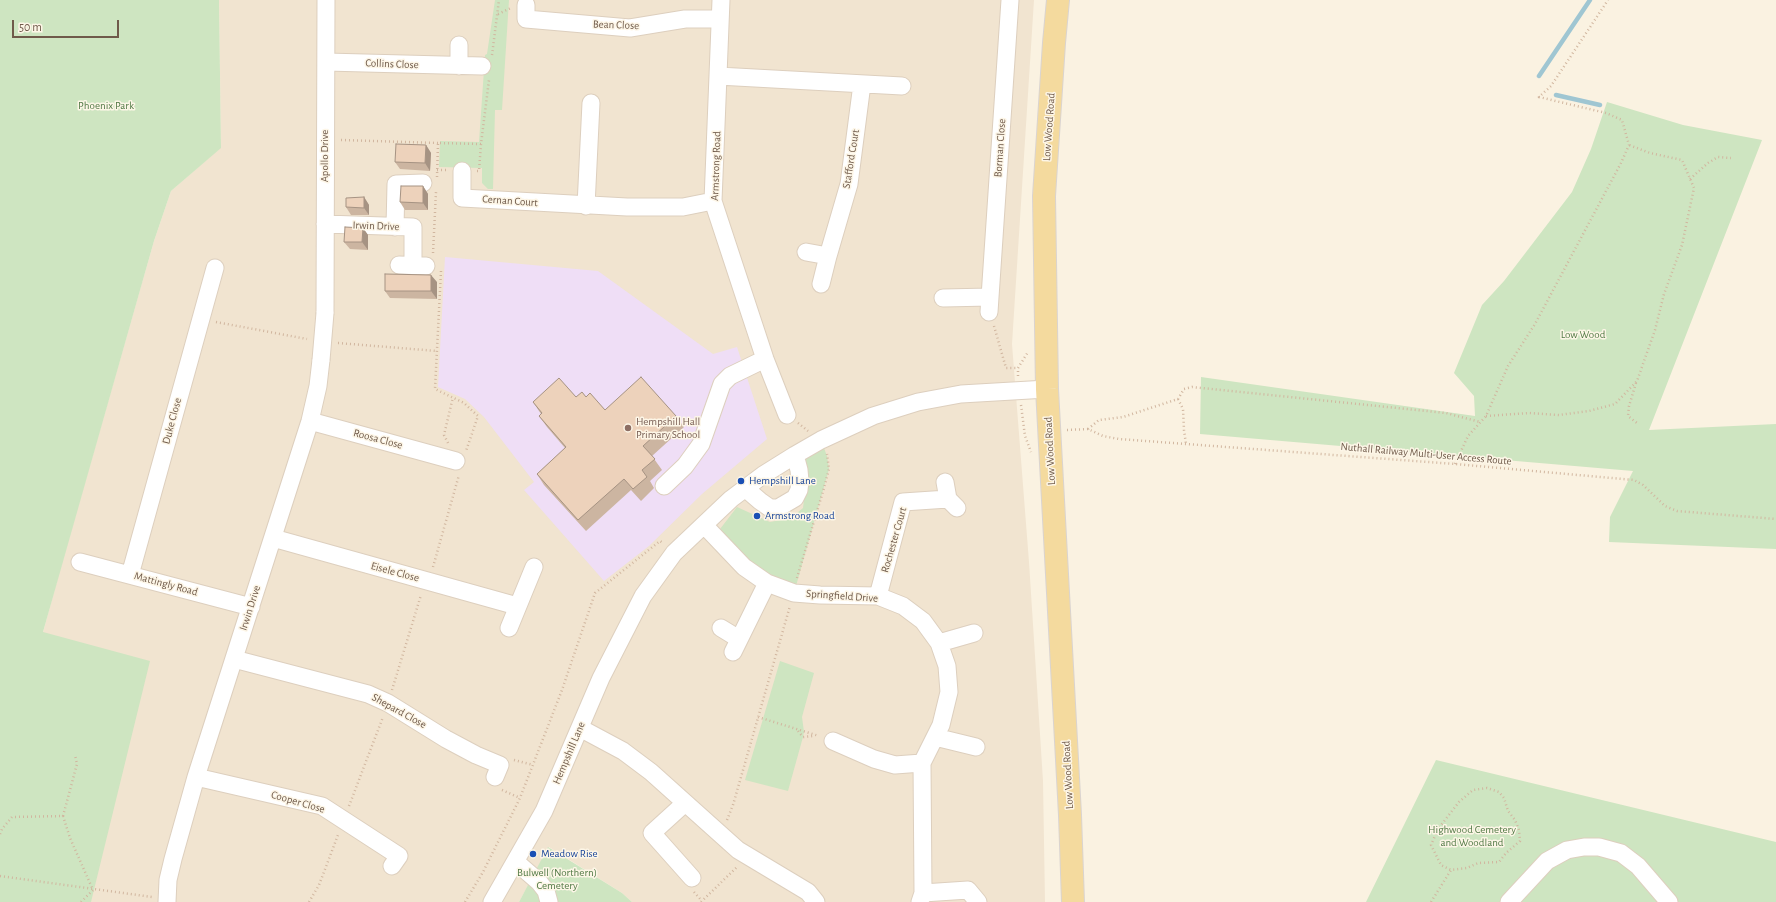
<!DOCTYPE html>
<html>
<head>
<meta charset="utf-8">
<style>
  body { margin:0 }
  #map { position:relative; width:1776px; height:902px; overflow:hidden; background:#faf2e1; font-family:"Alegreya Sans",sans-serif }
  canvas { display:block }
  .scale { position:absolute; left:12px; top:20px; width:107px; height:18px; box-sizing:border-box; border:2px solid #6f5a4a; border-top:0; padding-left:5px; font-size:12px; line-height:14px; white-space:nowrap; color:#6f5a4a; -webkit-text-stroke:3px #fdf6e7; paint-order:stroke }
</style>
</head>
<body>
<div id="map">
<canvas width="1776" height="902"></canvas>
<div class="scale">50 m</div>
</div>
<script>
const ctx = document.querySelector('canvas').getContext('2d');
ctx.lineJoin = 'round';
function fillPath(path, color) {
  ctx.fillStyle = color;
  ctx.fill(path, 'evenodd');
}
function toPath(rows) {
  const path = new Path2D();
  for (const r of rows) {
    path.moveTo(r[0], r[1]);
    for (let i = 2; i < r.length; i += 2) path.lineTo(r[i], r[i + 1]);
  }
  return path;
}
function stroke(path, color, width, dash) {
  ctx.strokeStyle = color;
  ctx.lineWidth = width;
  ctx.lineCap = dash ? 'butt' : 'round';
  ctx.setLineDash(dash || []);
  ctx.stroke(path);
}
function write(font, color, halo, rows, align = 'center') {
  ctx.font = font + ' "Alegreya Sans",sans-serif';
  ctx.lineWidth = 3;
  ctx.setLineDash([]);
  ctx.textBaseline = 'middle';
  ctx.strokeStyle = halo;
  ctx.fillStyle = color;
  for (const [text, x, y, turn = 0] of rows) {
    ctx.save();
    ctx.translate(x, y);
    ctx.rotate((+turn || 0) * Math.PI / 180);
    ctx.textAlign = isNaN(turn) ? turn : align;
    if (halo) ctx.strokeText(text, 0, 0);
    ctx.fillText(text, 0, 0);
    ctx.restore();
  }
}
const residential = toPath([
  [219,0,1034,0,1012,344,1029,562,1043,781,1045,902,632,902,622,893,549,847,519,902,0,902,0,791,61,566,154,241,171,191,221,147]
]);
const education = toPath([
  [445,257,598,271,713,354,737,347,767,439,702,494,649,546,604,581,524,490,534,482,484,417,465,399,438,387]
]);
const green = toPath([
  [0,0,219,0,221,148,171,191,154,241,43,632,150,661,91,902,0,902],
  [495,0,509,0,502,110,495,110,493,189,488,189,482,183,482,168,439,167,440,141,479,142,485,55,487,54],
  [1607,102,1683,125,1762,140,1649,430,1776,424,1776,549,1609,542,1610,517,1633,471,1200,434,1201,377,1475,416,1474,396,1454,373,1482,305,1504,281,1572,192,1591,149],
  [821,440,827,456,829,469,794,593,767,583,717,533,737,507,770,522,791,518,803,508,805,491,799,456],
  [780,661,814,673,802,717,804,732,803,737,788,791,745,780],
  [1436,760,1776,842,1776,902,1366,902],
  [548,847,622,893,632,902,519,902]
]);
const stream = toPath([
  [1539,76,1590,0],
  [1556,95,1600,105]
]);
const path = toPath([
  [498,14,511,8],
  [492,55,499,0],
  [341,140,438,143],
  [437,170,448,170],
  [477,171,479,171,481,144],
  [437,177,438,143,481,144,489,80],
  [1690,179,1708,163,1718,157,1731,158],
  [433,253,436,192],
  [441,271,435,389,464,403,478,416,466,451],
  [216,322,307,339],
  [994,326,1006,368,1018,368],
  [338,343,437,351],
  [1018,376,1018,368,1028,352],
  [1636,383,1629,406,1628,416,1637,423],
  [1178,399,1183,409,1184,430,1186,444],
  [1021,405,1025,436,1031,452],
  [1486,416,1529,413,1559,415,1589,411,1615,404,1637,381,1655,330,1664,294,1682,245,1694,188,1682,160,1650,153,1629,145],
  [798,423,808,431],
  [1088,429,1099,420,1123,417,1178,399,1184,389,1192,387,1446,413,1480,422],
  [1067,430,1088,429,1103,436,1119,439,1455,464,1634,480,1643,485,1665,506,1677,511,1776,519],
  [448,443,444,435,453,397],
  [1455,464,1468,436,1486,416,1508,366,1535,324,1621,163,1629,145,1622,120,1606,113,1539,97,1551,86,1608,0],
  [433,567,459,475],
  [797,578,824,488,829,469,827,454],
  [392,690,421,595],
  [758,717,819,736],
  [798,731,803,737,813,736],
  [514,760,533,765],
  [502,790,520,798],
  [349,806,383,717],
  [63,816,70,838,93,890,81,902],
  [727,820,733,805,790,606],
  [0,834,2,829,12,817,63,816,77,764,75,755],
  [0,876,152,897],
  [694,892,702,901],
  [309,902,319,885,338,835],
  [465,902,483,872,520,798,562,690,595,593,660,541,663,543],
  [701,902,738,866],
  [1431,902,1451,870,1467,868,1478,863,1499,862,1506,853,1520,841,1519,830,1515,820,1508,811,1504,798,1499,792,1487,788,1473,790,1459,802,1438,829,1431,845,1441,865,1451,870]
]);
const minor = toPath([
  [721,0,713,201,765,359,787,415],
  [526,5,526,19,630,28,685,19,719,19],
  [326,62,482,66],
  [459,66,459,45],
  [718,76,902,86],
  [462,171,462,198,627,207,683,207,713,201],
  [586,206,591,103],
  [325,224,413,227,413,266],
  [395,227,396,184,423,183],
  [806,252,828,256],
  [399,265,426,266],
  [821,284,828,256,849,184,862,84],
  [943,298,990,297],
  [989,312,1010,0],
  [325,313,326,0],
  [310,421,456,461],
  [945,482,948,499,957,508],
  [664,486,685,466,701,444,722,384,730,376,765,359],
  [745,488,760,501,770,508,778,508,795,498,799,490,800,481,799,470,795,455],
  [704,525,744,567,767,583,794,593,820,595,878,596,903,606,923,621,939,643,947,666,949,692,941,725,922,763,923,893,920,902],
  [273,538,517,606],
  [80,562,251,607],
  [130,575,215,268],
  [878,596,903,502,948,499],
  [509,628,534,567],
  [721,628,739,639],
  [939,643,974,633],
  [733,652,767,583],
  [234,659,368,694,388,703,446,739,476,755,500,765,495,777],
  [580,728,623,751,651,772,738,850,808,892,816,902],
  [935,737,976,747],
  [833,741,874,759,895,765,922,763],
  [196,777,322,806,399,856,392,866],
  [685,803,652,833,692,878],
  [516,862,539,882,546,891,549,902],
  [923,893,968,890,978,902],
  [167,902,168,880,173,859,196,777,310,421,318,386,321,360],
  [492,902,544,811,601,678,643,596,674,553,731,499,763,475,795,455,821,440,873,416,918,402,961,394,1047,389],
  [1509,902,1547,861,1567,850,1584,847,1599,847,1621,853,1638,866,1669,902]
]);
const major = toPath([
  [1058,0,1054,43,1044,196,1047,389,1070,815,1073,902]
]);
const minorBridge = toPath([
  [321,360,325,313]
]);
const wall = toPath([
  [426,145,431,153,430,171,400,169,395,162],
  [423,186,428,194,428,210,405,210,400,202],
  [364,197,369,205,369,215,351,215,346,207],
  [363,228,368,235,368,250,350,249,344,242],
  [437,282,437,299,390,298,385,291],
  [576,397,586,397,605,410,676,416,684,427,652,456,662,470,650,481,654,488,641,501,631,490,586,531,544,485,537,474,565,448,547,427,539,416,541,414,533,402]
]);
const shadedWall = toPath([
  [426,145,431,153,430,171,425,163],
  [423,186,428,194,428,210,423,203],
  [364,197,369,205,369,215,364,208],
  [363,228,368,235,368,250,362,242],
  [431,275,437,282,437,299,431,291]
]);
const building = toPath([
  [396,144,426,145,425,163,395,162,396,144],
  [401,186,423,186,423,203,400,202,401,186],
  [364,197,364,208,346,207,346,198,364,197],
  [345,227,363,228,362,242,344,242,345,227],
  [385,274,431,275,431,291,385,291,385,274],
  [641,377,676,416,643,446,655,459,642,470,647,477,633,489,624,479,578,520,537,474,566,447,539,416,542,413,533,402,559,378,576,397,582,392,586,397,590,393,605,410,641,377]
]);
const markers = [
  [628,428,4,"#8d6e63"],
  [741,481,4,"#1a4fb4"],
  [757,516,4,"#1a4fb4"],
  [533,854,4,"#1a4fb4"]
];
const streetNames = [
  ["Bean Close",616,25,2],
  ["Collins Close",392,64,2],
  ["Low Wood Road",1049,127,-86],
  ["Borman Close",1000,148,-86],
  ["Apollo Drive",325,156,-90],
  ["Stafford Court",851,159,-81],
  ["Armstrong Road",716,166,-88],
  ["Cernan Court",510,201,4],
  ["Irwin Drive",376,226,2],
  ["Duke Close",172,421,-75],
  ["Roosa Close",378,439,15],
  ["Low Wood Road",1050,451,-93],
  ["Nuthall Railway Multi-User Access Route",1426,454,5],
  ["Rochester Court",894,540,-74],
  ["Eisele Close",395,572,15],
  ["Mattingly Road",166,584,15],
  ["Springfield Drive",842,596,4],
  ["Irwin Drive",250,608,-72],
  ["Shepard Close",399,711,29],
  ["Hempshill Lane",569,753,-67],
  ["Low Wood Road",1068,775,-93],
  ["Cooper Close",298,802,16]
];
const parkNames = [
  ["Phoenix Park",106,106],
  ["Low Wood",1583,335],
  ["Highwood Cemetery",1472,830],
  ["and Woodland",1472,843],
  ["Bulwell (Northern)",557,873],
  ["Cemetery",557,886]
];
const educationNames = [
  ["Hempshill Hall",636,422],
  ["Primary School",636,435]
];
const transitNames = [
  ["Hempshill Lane",749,481],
  ["Armstrong Road",765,516],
  ["Meadow Rise",541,854]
];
fillPath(residential, '#f1e4d0');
fillPath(education, '#efdef6');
fillPath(green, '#cee5c1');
stroke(stream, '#9fc6d2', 4.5);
stroke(minor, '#ddcfbe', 19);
stroke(major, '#dad4d0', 24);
stroke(path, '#d1b69f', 2.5, [1, 3]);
stroke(minor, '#fff', 17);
stroke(major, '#f4da9e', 22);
stroke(minorBridge, '#ddcfbe', 19, []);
stroke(minorBridge, '#fff', 17);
fillPath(wall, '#ccb5a1');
fillPath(shadedWall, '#a69383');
fillPath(building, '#edd2bb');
stroke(building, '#a69383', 1);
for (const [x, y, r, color] of markers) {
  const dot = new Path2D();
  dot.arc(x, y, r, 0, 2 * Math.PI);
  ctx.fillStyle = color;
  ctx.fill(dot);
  stroke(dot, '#fdf6e7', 1.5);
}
write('11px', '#6f5a4a', '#fdf6e7', streetNames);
write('11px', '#527a46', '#fdf6e7', parkNames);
write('11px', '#785e54', '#fdf6e7', educationNames, 'left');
write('11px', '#164399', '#fdf6e7', transitNames, 'left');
</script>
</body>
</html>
